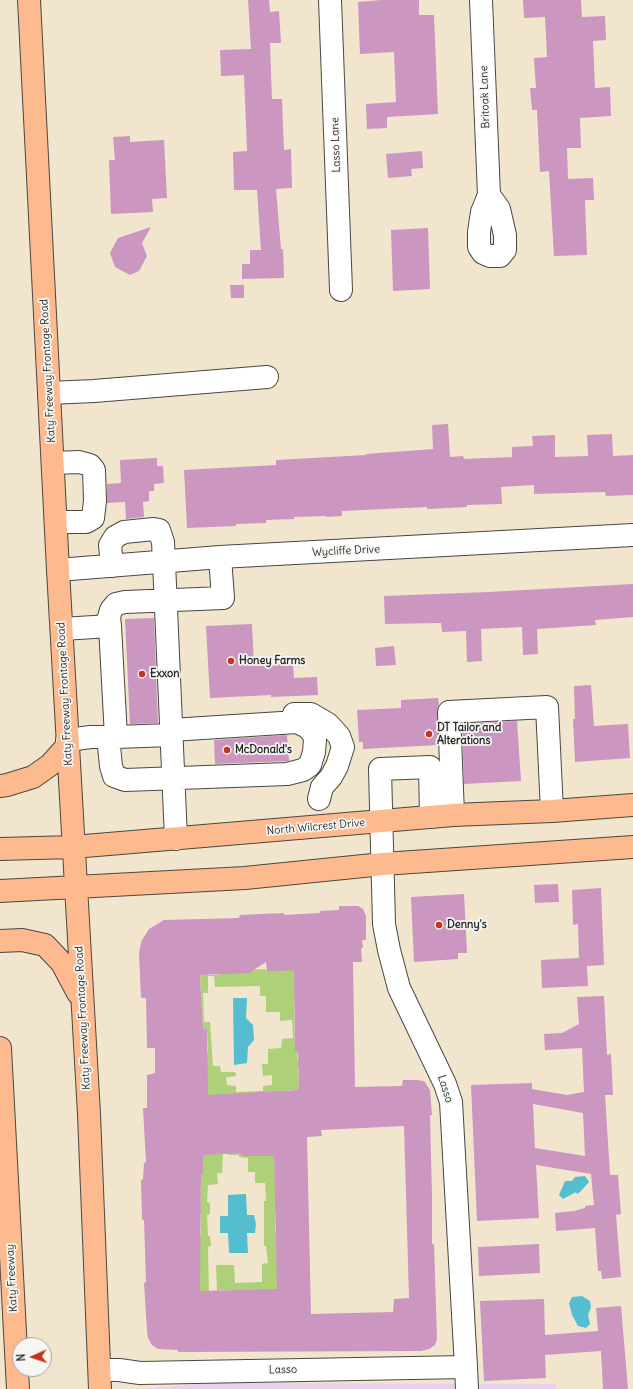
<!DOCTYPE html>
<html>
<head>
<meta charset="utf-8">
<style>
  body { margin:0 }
  #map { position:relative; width:633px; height:1389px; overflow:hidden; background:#f2e5ce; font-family:Delius,sans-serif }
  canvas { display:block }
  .north { position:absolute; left:12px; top:1337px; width:40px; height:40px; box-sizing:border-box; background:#f6f6f2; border:1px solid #a5a5a2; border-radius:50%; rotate:267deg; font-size:11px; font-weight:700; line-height:16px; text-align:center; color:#2b2b2b }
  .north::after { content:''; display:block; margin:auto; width:14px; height:18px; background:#c8321e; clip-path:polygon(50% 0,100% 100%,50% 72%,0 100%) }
</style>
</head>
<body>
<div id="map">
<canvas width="633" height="1389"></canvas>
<div class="north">N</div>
</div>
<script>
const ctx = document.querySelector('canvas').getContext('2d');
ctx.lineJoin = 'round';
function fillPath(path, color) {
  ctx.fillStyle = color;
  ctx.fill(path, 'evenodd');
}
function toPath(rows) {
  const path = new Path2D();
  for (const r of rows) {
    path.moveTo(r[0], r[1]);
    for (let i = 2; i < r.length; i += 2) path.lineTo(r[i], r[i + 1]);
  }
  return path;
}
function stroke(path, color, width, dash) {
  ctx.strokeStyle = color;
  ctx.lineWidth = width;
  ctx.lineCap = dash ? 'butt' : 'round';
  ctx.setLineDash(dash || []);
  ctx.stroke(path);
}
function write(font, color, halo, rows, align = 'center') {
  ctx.font = font + ' Delius,sans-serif';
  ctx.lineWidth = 3.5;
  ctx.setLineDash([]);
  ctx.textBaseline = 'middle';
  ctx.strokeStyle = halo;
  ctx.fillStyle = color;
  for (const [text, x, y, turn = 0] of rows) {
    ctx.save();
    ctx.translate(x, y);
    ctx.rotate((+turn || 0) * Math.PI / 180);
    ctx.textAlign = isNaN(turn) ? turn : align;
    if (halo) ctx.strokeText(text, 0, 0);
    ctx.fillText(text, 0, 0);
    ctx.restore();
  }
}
const built = toPath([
  [214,1383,556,1384,556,1389,142,1389]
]);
const green = toPath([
  [296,965,294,1008,295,1050,298,1051,297,1059,300,1060,300,1068,298,1069,299,1087,301,1088,299,1092,299,1090,287,1090,286,1093,210,1098,205,1094,205,1053,208,1052,207,1029,203,1029,200,972,207,972,207,975,219,975,220,971,266,969,267,972,280,971],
  [208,976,214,976,215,987,260,986,260,996,266,996,266,1012,280,1012,280,1021,292,1020,293,1038,282,1039,281,1048,268,1049,268,1064,262,1064,263,1076,272,1075,272,1085,263,1086,263,1091,236,1092,236,1086,227,1085,226,1077,236,1076,235,1072,221,1072,220,1066,213,1066,210,1022,204,1022,203,993,208,993],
  [229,1151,229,1153,240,1153,241,1156,255,1156,255,1153,272,1152,276,1156,276,1160,274,1161,274,1172,276,1172,277,1180,275,1180,275,1203,277,1203,277,1211,275,1211,275,1233,278,1234,278,1242,276,1242,277,1265,279,1265,279,1273,277,1274,277,1285,279,1286,279,1297,273,1298,273,1295,263,1295,263,1290,219,1290,219,1296,210,1296,210,1299,199,1299,199,1286,200,1285,200,1276,198,1276,198,1266,200,1266,200,1245,198,1244,198,1235,201,1235,201,1214,199,1213,199,1204,201,1203,201,1181,199,1181,199,1174,203,1174,203,1162,201,1162,201,1157,205,1153,211,1152,211,1154,221,1154,223,1152],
  [223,1153,227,1153,228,1155,239,1155,239,1157,248,1158,248,1172,255,1172,255,1183,265,1183,266,1201,264,1201,264,1246,266,1246,268,1263,262,1264,262,1282,235,1283,234,1265,216,1265,217,1291,218,1292,218,1295,209,1295,208,1247,211,1246,210,1236,208,1236,207,1215,210,1214,210,1203,207,1202,208,1185,218,1184,217,1173,222,1173]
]);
const water = toPath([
  [233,998,247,998,246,1018,253,1025,254,1040,248,1047,247,1063,234,1065],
  [585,1176,589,1182,580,1192,577,1194,576,1192,563,1199,559,1195,565,1181,572,1181,575,1177],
  [246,1194,247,1215,254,1215,256,1224,255,1233,247,1233,248,1253,229,1253,228,1233,220,1233,220,1216,228,1216,228,1195],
  [582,1296,590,1301,591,1307,588,1315,590,1324,586,1328,578,1326,572,1315,569,1303,572,1297]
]);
const building = toPath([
  [248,0,269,0,270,12,279,11,281,43,270,43,272,99,282,99,284,150,291,149,292,188,276,189,281,249,283,249,284,278,242,279,242,264,250,264,250,250,261,250,257,190,234,190,233,152,247,151,244,75,221,76,220,50,251,49],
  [381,0,419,0,419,15,434,15,438,114,387,117,387,128,367,129,366,104,396,102,394,52,360,54,358,2],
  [523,0,581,0,582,17,605,16,606,40,593,41,595,88,610,87,611,116,580,118,581,148,567,148,568,179,593,178,594,200,585,200,587,255,554,256,549,171,540,172,537,110,532,110,530,88,536,88,534,58,547,57,545,17,524,18],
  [130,136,130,142,164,140,167,198,152,199,153,212,111,214,109,160,115,160,113,137],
  [422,151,423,168,411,169,412,176,388,178,386,154],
  [151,227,142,243,147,256,139,271,130,275,115,267,110,253,118,238],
  [428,228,430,289,393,291,391,230],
  [230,285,244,285,244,298,231,298],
  [448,424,450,457,463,456,464,459,512,457,512,447,533,446,532,436,555,435,555,457,588,456,587,435,612,434,613,456,633,455,633,495,606,496,605,492,534,494,534,485,501,487,502,504,467,505,467,507,427,509,427,507,342,511,342,516,326,517,326,516,294,517,294,519,266,520,266,523,236,524,236,526,187,528,184,470,276,465,276,460,366,455,366,454,433,449,432,425],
  [157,458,157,466,163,466,164,483,154,484,154,491,149,491,149,501,143,502,144,517,126,519,125,502,107,503,107,484,121,483,120,460],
  [633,584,633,617,595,620,596,625,537,629,538,654,523,655,522,627,481,629,482,661,467,662,466,631,442,632,441,623,385,624,384,596,489,592],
  [154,618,158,723,130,724,125,619],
  [252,624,254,666,293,664,294,678,317,677,318,695,271,697,271,695,210,698,206,626],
  [394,646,396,665,376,666,375,648],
  [591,685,594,726,628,724,630,758,575,762,573,719,575,719,574,686],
  [438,698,439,705,437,712,438,745,363,749,363,742,359,742,357,710,401,708,401,700],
  [517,721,521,781,464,784,462,724],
  [287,735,289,761,215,764,214,740],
  [558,884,559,902,535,903,534,885],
  [601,888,604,965,587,966,588,986,542,988,541,960,579,958,578,924,573,925,572,890],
  [464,894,467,953,458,953,458,959,414,962,411,897],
  [339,906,358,906,363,909,366,916,366,940,362,940,363,948,361,948,362,962,353,962,355,1087,402,1086,403,1080,417,1080,424,1081,430,1090,432,1115,430,1115,432,1196,432,1244,434,1244,437,1339,435,1345,429,1349,421,1351,178,1352,178,1350,158,1349,152,1345,148,1338,147,1331,144,1283,146,1282,144,1220,142,1220,141,1180,143,1179,144,1163,146,1162,143,1108,147,1108,147,1075,155,1073,155,1048,147,1048,146,998,141,998,139,954,140,947,142,940,149,929,164,920,239,918,240,915,284,913,284,915,320,913,320,911,339,910],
  [266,962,267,972,294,970,295,1051,298,1051,299,1090,208,1095,207,1029,203,1029,200,975,249,973],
  [404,1126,409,1298,394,1299,393,1312,311,1314,307,1137,322,1136,321,1130],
  [240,1153,241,1156,274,1156,277,1289,200,1291,201,1174,203,1174,203,1155],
  [604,996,607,1055,611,1054,613,1095,605,1095,610,1175,618,1175,621,1214,616,1215,621,1277,602,1279,601,1271,598,1271,595,1228,556,1231,555,1213,574,1211,585,1208,585,1206,594,1205,591,1174,536,1165,539,1218,477,1221,471,1085,532,1083,532,1089,567,1095,584,1092,582,1048,545,1050,544,1034,562,1033,579,1024,577,997],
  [533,1104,583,1113,585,1156,535,1148],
  [539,1244,540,1273,479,1276,478,1247],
  [544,1299,545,1335,598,1331,596,1308,621,1306,628,1389,603,1389,601,1351,545,1355,546,1378,484,1381,480,1301]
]);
const minor = toPath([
  [330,0,341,290],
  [481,0,489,195,482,212,479,232,479,247,483,253,490,256,500,256,505,250,505,235,499,209,489,195],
  [49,393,94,391,267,377],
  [53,463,79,462,90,465,94,470,95,501,93,518,86,522,56,522],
  [112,566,110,545,115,537,124,532,154,529,159,530,163,542,164,562,176,839],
  [58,570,220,557,633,535],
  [110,626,109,617,111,610,116,604,125,602,223,598,220,557],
  [62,629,110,626,116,737,91,737,67,740],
  [294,714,311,714,328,724,339,736,343,747,337,766,331,777,322,787,319,799],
  [108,737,111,766,114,776,125,780,287,774,303,770,310,765,314,752,315,740,313,733,307,727,297,722,171,730],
  [116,737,171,735],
  [453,815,449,712,547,707,552,811],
  [431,817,430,767,380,769,384,924,389,950,399,988,445,1084,451,1102,466,1367],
  [100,1370,119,1370,140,1373,466,1367,467,1389]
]);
const major = toPath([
  [29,0,58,570,89,1114,100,1389],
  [0,786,7,785,33,777,50,765,68,745],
  [0,849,73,847,453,815,552,811,633,805],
  [0,891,245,878,383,864,633,847],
  [0,941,22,940,45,945,62,963,78,993]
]);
const highway = toPath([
  [0,1048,18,1389]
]);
const markers = [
  [231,661,4,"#c8321e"],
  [142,674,4,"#c8321e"],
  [429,734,4,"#c8321e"],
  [227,750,4,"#c8321e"],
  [439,925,4,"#c8321e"]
];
const streetNames = [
  ["Britoak Lane",485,97,-92],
  ["Lasso Lane",336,145,-92],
  ["Katy Freeway Frontage Road",48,371,-93],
  ["Wycliffe Drive",346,551,-3],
  ["Katy Freeway Frontage Road",65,694,-93],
  ["North Wilcrest Drive",316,827,-5],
  ["Katy Freeway Frontage Road",83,1018,-93],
  ["Lasso",445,1089,72],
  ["Katy Freeway",12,1278,-93],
  ["Lasso",283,1370,-1]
];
const poiNames = [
  ["Honey Farms",239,661],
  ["Exxon",150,674],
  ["DT Tailor and",437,728],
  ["Alterations",437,741],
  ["McDonald's",235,750],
  ["Denny's",447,925]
];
fillPath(built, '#e9d1ed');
fillPath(green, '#add078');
fillPath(water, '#54bed0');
fillPath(building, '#cb96c0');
stroke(minor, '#494743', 24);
stroke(major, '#494743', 24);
stroke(highway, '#494743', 24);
stroke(minor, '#fff', 22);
stroke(major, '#fcba8e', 22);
stroke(highway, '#fcba8e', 22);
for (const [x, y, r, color] of markers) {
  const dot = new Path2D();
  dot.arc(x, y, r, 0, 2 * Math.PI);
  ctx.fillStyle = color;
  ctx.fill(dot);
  stroke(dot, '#f6f6f2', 1.5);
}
write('11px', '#2b2b2b', '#f6f6f2', streetNames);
write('bold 11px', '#2b2b2b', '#f6f6f2', poiNames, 'left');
</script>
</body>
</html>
